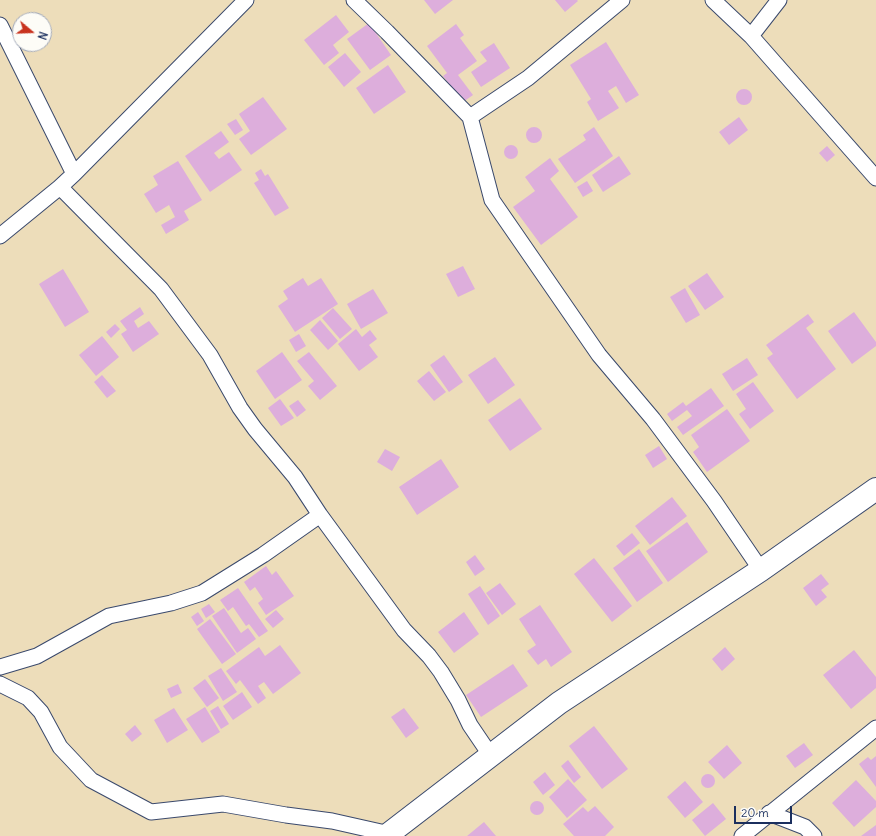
<!DOCTYPE html>
<html>
<head>
<meta charset="utf-8">
<style>
  body { margin:0 }
  #map { position:relative; width:876px; height:836px; overflow:hidden; background:#edddba; font-family:Delius,sans-serif }
  canvas { display:block }
  .north { position:absolute; left:12px; top:12px; width:40px; height:40px; box-sizing:border-box; background:#fdfcf7; border:1px solid #a3aaba; border-radius:50%; rotate:109deg; font-size:11px; font-weight:700; line-height:16px; text-align:center; color:#1b2f5e }
  .north::after { content:''; display:block; margin:auto; width:14px; height:18px; background:#c8321e; clip-path:polygon(50% 0,100% 100%,50% 72%,0 100%) }
  .scale { position:absolute; left:734px; top:806px; width:58px; height:18px; box-sizing:border-box; border:2px solid #1b2f5e; border-top:0; padding-left:5px; font-size:12px; line-height:14px; white-space:nowrap; color:#1b2f5e; -webkit-text-stroke:3px #fdfcf7; paint-order:stroke }
</style>
</head>
<body>
<div id="map">
<canvas width="876" height="836"></canvas>
<div class="north">N</div>
<div class="scale">20 m</div>
</div>
<script>
const ctx = document.querySelector('canvas').getContext('2d');
ctx.lineJoin = 'round';
function fillPath(path, color) {
  ctx.fillStyle = color;
  ctx.fill(path, 'evenodd');
}
function toPath(rows) {
  const path = new Path2D();
  for (const r of rows) {
    if (r.length === 3) {
      path.moveTo(r[0] + r[2], r[1]);
      path.arc(r[0], r[1], r[2], 0, 2 * Math.PI);
      continue;
    }
    path.moveTo(r[0], r[1]);
    for (let i = 2; i < r.length; i += 2) path.lineTo(r[i], r[i + 1]);
  }
  return path;
}
function stroke(path, color, width, dash) {
  ctx.strokeStyle = color;
  ctx.lineWidth = width;
  ctx.lineCap = dash ? 'butt' : 'round';
  ctx.setLineDash(dash || []);
  ctx.stroke(path);
}
const building = toPath([
  [424,0,453,0,435,14],
  [555,0,577,0,578,1,565,12],
  [336,15,349,32,333,45,339,53,324,65,304,40],
  [369,23,391,55,370,70,347,39],
  [456,24,464,35,460,38,477,61,458,75,473,95,463,102,443,76,447,73,427,46],
  [606,42,639,95,626,103,616,86,608,91,619,108,598,121,587,102,591,99,570,65],
  [494,43,510,68,481,87,471,72,487,61,480,52],
  [345,53,361,72,344,87,328,67],
  [388,65,406,92,374,114,356,88],
  [744,97,8],
  [263,97,287,129,251,155,239,139,250,131,239,114],
  [739,117,748,130,729,145,719,132],
  [236,119,243,130,235,135,227,124],
  [594,127,613,156,575,183,558,159,586,140,583,135],
  [534,135,8],
  [221,131,229,142,214,153,219,159,229,152,242,170,210,192,185,156],
  [511,152,7],
  [827,146,835,155,827,162,819,153],
  [619,156,631,174,603,192,592,175],
  [550,158,559,171,550,179,578,217,541,245,513,207,535,191,525,177],
  [178,161,202,200,184,211,189,220,166,234,161,225,175,217,169,205,156,213,144,194,158,185,153,176],
  [261,169,265,176,268,174,289,208,275,216,254,183,259,180,255,173],
  [587,181,593,191,583,197,577,187],
  [463,266,475,289,458,297,446,274],
  [63,269,89,312,65,327,39,284],
  [707,273,724,297,705,310,688,286],
  [303,278,308,286,321,278,338,304,295,332,278,306,288,299,283,291],
  [685,288,700,315,686,323,670,297],
  [373,289,388,313,361,329,347,304],
  [140,307,144,314,134,321,138,328,149,321,159,334,133,352,121,334,127,330,120,321],
  [333,308,352,329,340,339,322,318],
  [854,312,876,342,876,346,852,364,828,331],
  [808,314,814,322,806,328,836,369,797,399,767,358,773,354,766,345],
  [320,320,338,341,328,350,310,330],
  [115,324,120,329,111,338,106,332],
  [356,329,362,337,370,330,377,339,369,345,378,357,359,371,338,344],
  [299,334,306,346,296,352,289,340],
  [102,336,119,357,96,376,79,355],
  [282,352,302,380,275,399,256,371],
  [309,352,337,386,320,400,308,386,314,381,297,361],
  [444,355,463,382,449,392,430,365],
  [495,357,515,385,488,404,468,375],
  [747,358,758,375,733,391,722,374],
  [429,371,446,392,434,401,417,381],
  [102,375,116,391,107,398,94,382],
  [753,382,774,411,750,429,739,414,746,409,736,394],
  [711,388,724,406,683,435,677,427,692,416,687,410,672,421,667,414,683,402,686,406],
  [520,398,542,429,510,451,488,420],
  [280,399,294,418,281,426,268,408],
  [298,400,306,410,297,417,289,406],
  [727,409,750,441,707,472,693,452,699,447,691,435],
  [659,446,667,459,653,468,645,455],
  [385,449,400,457,392,471,377,462],
  [441,459,459,487,417,515,399,487],
  [672,497,687,516,650,545,635,526],
  [687,522,708,552,668,582,646,551],
  [632,533,640,543,624,556,616,546],
  [639,549,663,583,637,602,613,568],
  [475,555,485,569,475,576,466,562],
  [594,558,632,606,612,622,574,574],
  [266,566,272,575,276,571,294,596,266,615,258,603,263,599,255,587,250,591,244,582],
  [821,574,829,584,821,590,827,597,816,606,803,588],
  [500,583,516,604,502,615,486,593],
  [480,586,500,616,488,625,468,594],
  [238,588,268,631,259,637,249,624,246,626,233,607,228,611,220,600],
  [209,604,215,612,206,618,201,609],
  [540,605,572,652,551,667,546,659,538,665,527,651,536,645,519,619],
  [224,608,241,633,248,628,256,639,237,653,212,616],
  [276,610,284,619,273,628,265,619],
  [198,612,204,621,197,626,191,617],
  [464,612,479,634,454,653,438,632],
  [210,619,236,654,222,664,197,629],
  [280,645,301,673,273,694,264,682,258,686,266,698,258,704,240,680,236,684,226,671,259,647,265,656],
  [725,647,735,659,722,671,712,659],
  [854,650,876,677,876,688,851,709,823,675],
  [513,664,528,686,481,717,466,695],
  [221,668,237,692,223,701,208,676],
  [205,679,219,698,207,707,193,688],
  [178,684,182,693,171,698,167,689],
  [242,692,252,707,233,720,223,706],
  [218,706,229,724,221,729,210,711],
  [205,707,220,732,202,743,186,719],
  [174,708,188,730,167,743,154,720],
  [404,708,419,728,406,738,391,717],
  [135,725,142,734,132,742,125,734],
  [594,726,628,769,602,789,569,746],
  [804,743,813,755,795,768,786,756],
  [727,745,742,763,724,779,708,762],
  [876,756,876,787,859,764,868,757,871,760],
  [568,760,581,777,574,783,561,766],
  [545,772,555,785,543,795,533,782],
  [708,781,7],
  [568,779,587,800,567,818,549,797],
  [856,780,876,801,876,807,854,827,832,803],
  [685,781,703,802,685,818,667,797],
  [537,808,7],
  [713,803,726,819,705,836,692,820],
  [595,806,614,827,605,836,574,836,563,824,583,807,588,812],
  [484,822,496,836,467,836],
  [876,825,876,836,861,836]
]);
const minor = toPath([
  [354,0,387,32,470,117,528,78,622,0],
  [713,0,751,36,876,178],
  [0,25,74,174,60,187,161,289,210,355,240,408,255,429,295,477,320,515,404,630,429,656,441,672,458,700,470,725,491,756],
  [751,36,779,0],
  [470,117,492,200,599,355,653,419,714,501,761,570],
  [74,174,246,0],
  [0,236,60,187],
  [0,667,37,656,109,616,171,603,202,593,263,555,320,515],
  [0,684,28,698,41,712,60,747,91,780,151,812,223,804,286,815,332,821,390,834],
  [769,813,805,827,814,836],
  [742,836,876,728]
]);
const primary = toPath([
  [386,836,559,703,761,570,876,489]
]);
fillPath(building, '#ddaedc');
stroke(minor, '#3a496c', 17);
stroke(primary, '#3a496c', 24);
stroke(minor, '#fff', 15);
stroke(primary, '#fff', 22);
</script>
</body>
</html>
